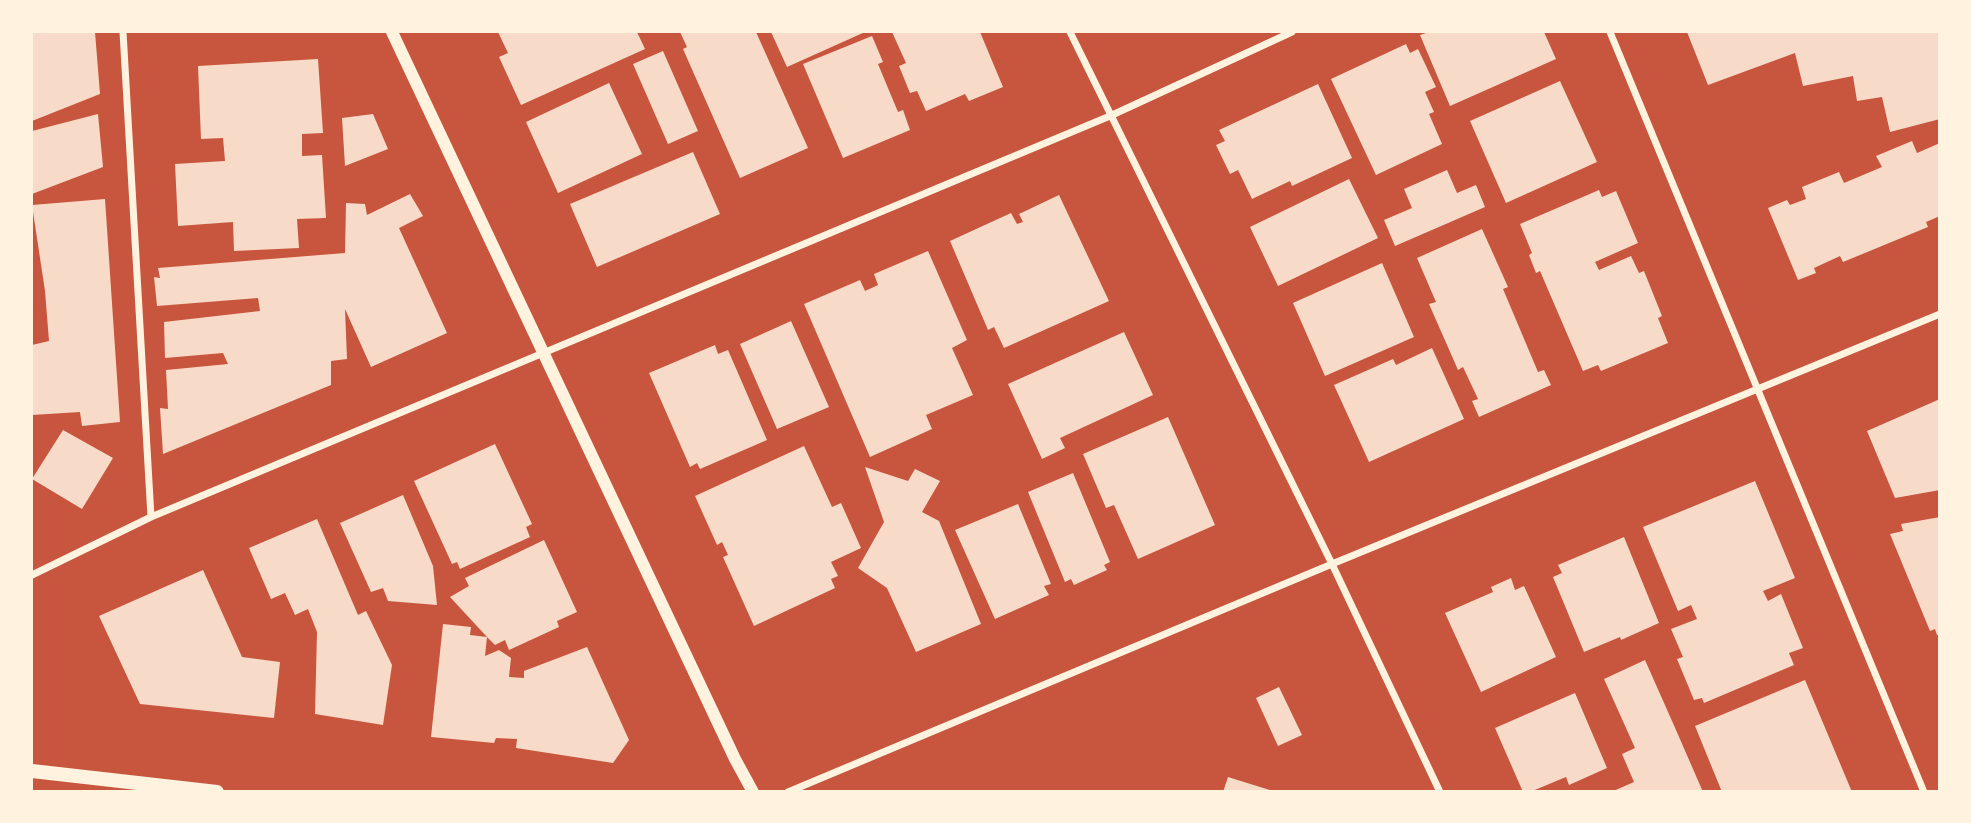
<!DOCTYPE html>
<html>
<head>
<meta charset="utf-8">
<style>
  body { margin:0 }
  #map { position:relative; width:1971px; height:823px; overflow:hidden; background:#c8553d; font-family:"Roboto Condensed",sans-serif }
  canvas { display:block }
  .frame { position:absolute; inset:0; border:33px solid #fff3e0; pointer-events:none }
</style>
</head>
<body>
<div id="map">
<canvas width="1971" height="823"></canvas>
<div class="frame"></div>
</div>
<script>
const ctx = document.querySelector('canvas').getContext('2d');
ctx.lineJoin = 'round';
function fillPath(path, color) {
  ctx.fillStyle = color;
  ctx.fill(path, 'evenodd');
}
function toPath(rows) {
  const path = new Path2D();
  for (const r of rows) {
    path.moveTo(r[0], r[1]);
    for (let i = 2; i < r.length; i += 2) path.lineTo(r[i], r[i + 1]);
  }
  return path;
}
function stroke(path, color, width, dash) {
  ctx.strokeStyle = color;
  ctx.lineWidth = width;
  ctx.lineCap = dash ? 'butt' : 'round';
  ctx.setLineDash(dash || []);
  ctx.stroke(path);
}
const building = toPath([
  [32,32,95,32,100,94,32,121],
  [498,32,637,32,645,49,521,105,499,57,508,53],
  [680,32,756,32,808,148,740,178,683,49,687,47],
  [771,32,865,32,787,67],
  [892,32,980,32,1003,87,969,101,965,94,926,111,917,91,910,93,899,66,906,63],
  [1429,32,1544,32,1556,59,1450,106,1420,35],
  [1687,32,1940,32,1940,119,1890,132,1882,97,1857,101,1853,76,1803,86,1795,53,1708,85],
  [872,36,883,62,878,64,898,112,903,110,910,130,843,158,803,64],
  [1406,44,1410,53,1418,49,1436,87,1425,92,1434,112,1429,114,1442,144,1376,175,1331,79],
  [663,51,698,131,668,144,633,64],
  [318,59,323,133,302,134,302,156,322,155,326,218,297,219,299,248,234,251,233,222,178,226,175,164,225,161,223,138,201,139,198,66],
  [1560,81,1597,162,1506,203,1470,121],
  [609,83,642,154,558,193,526,122],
  [1318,84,1352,158,1292,186,1290,181,1252,199,1238,170,1230,174,1216,145,1225,141,1219,130],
  [98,114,103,167,32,194,32,131],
  [373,114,388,149,345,166,342,118],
  [1912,141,1917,153,1940,143,1940,216,1926,222,1928,227,1843,262,1840,256,1814,268,1816,273,1798,280,1768,208,1787,200,1790,205,1806,199,1802,187,1839,172,1844,183,1882,167,1876,156],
  [693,152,720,214,597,267,570,204],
  [1447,170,1457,193,1476,185,1485,207,1395,246,1384,220,1412,208,1404,189],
  [1349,179,1378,238,1278,286,1250,227],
  [1599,190,1602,197,1616,191,1638,243,1595,262,1599,270,1631,256,1639,273,1644,271,1662,316,1658,318,1668,343,1601,371,1598,365,1583,371,1540,271,1536,273,1529,255,1532,253,1520,224],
  [410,194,423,216,399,228,447,333,371,367,345,309,347,359,331,361,331,385,163,454,160,408,168,409,166,370,228,364,223,353,165,358,164,322,260,311,258,298,157,306,154,277,160,278,158,268,345,253,346,203,365,204,367,215],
  [1059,195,1109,301,1004,348,994,327,988,330,950,241,1011,213,1017,224,1023,222,1019,214],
  [105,199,120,422,82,426,80,412,32,415,32,345,49,341,45,291,32,205],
  [1482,229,1508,287,1503,289,1538,372,1544,370,1551,385,1479,417,1472,401,1478,399,1463,367,1458,370,1429,304,1436,302,1417,258],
  [928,251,967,340,952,348,973,395,926,415,932,429,870,457,804,304,860,280,865,291,878,285,874,274],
  [1382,263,1414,337,1325,376,1293,303],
  [791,321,829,407,777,429,740,344],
  [1124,332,1153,395,1060,438,1065,448,1042,459,1008,384],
  [715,345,718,354,728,350,767,440,700,469,697,463,690,467,649,373],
  [1432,348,1464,419,1369,462,1334,385,1393,359,1396,365],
  [1940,399,1940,490,1895,498,1867,431],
  [1168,417,1215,525,1138,559,1114,505,1106,508,1083,454],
  [63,430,113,458,82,509,32,479],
  [495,444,532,524,526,527,530,537,460,569,457,562,452,564,414,481],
  [804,446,832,507,841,503,861,548,831,562,838,576,831,579,835,588,754,626,723,557,728,555,722,542,717,545,695,496],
  [865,467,908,481,915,469,940,481,922,512,939,521,981,624,916,652,887,588,858,568,884,522],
  [1073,473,1110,562,1104,565,1107,570,1074,585,1071,579,1065,582,1028,492],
  [1755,481,1795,578,1763,591,1768,601,1781,594,1803,648,1789,653,1794,665,1704,703,1702,698,1694,700,1677,659,1683,657,1671,629,1697,619,1691,605,1678,611,1643,527],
  [403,495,433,566,437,605,388,601,383,588,371,592,340,523],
  [1018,504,1051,584,1044,586,1049,595,995,619,955,530],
  [1940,517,1940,635,1937,635,1935,629,1930,631,1890,534,1903,531,1901,524],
  [317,519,358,615,366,611,392,665,383,725,315,714,317,632,308,609,295,615,285,593,271,599,249,548],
  [1624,537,1659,623,1621,640,1620,637,1584,652,1553,577,1562,573,1558,565],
  [544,540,577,612,557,621,559,627,509,650,505,640,495,645,487,637,485,656,499,650,511,658,509,677,524,678,524,671,587,647,629,740,613,763,516,748,517,739,496,738,494,743,431,737,443,624,471,627,470,635,487,637,450,597,469,586,465,578],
  [203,570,242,657,280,662,274,718,140,704,99,616],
  [1511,578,1515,590,1524,586,1556,657,1481,692,1445,613,1493,592,1491,587],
  [1645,660,1676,730,1703,792,1611,792,1634,782,1622,754,1635,748,1604,679],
  [1805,680,1852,792,1722,792,1695,726],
  [1279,687,1302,735,1278,746,1256,698],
  [1575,693,1607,768,1569,785,1566,777,1530,792,1523,792,1495,728],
  [1228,777,1273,791,1273,792,1223,792]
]);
const minor = toPath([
  [123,32,151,517],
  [1070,32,1332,564,1440,792],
  [1610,32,1924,792],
  [32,575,151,517,1110,116,1292,32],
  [788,792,1332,564,1940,314]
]);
const tertiary = toPath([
  [392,32,735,759,753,792]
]);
const secondary = toPath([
  [32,771,217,792]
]);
fillPath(building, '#f7dbc8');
stroke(minor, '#fff3e0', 7);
stroke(tertiary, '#fff3e0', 12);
stroke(secondary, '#fff3e0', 14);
</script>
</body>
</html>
